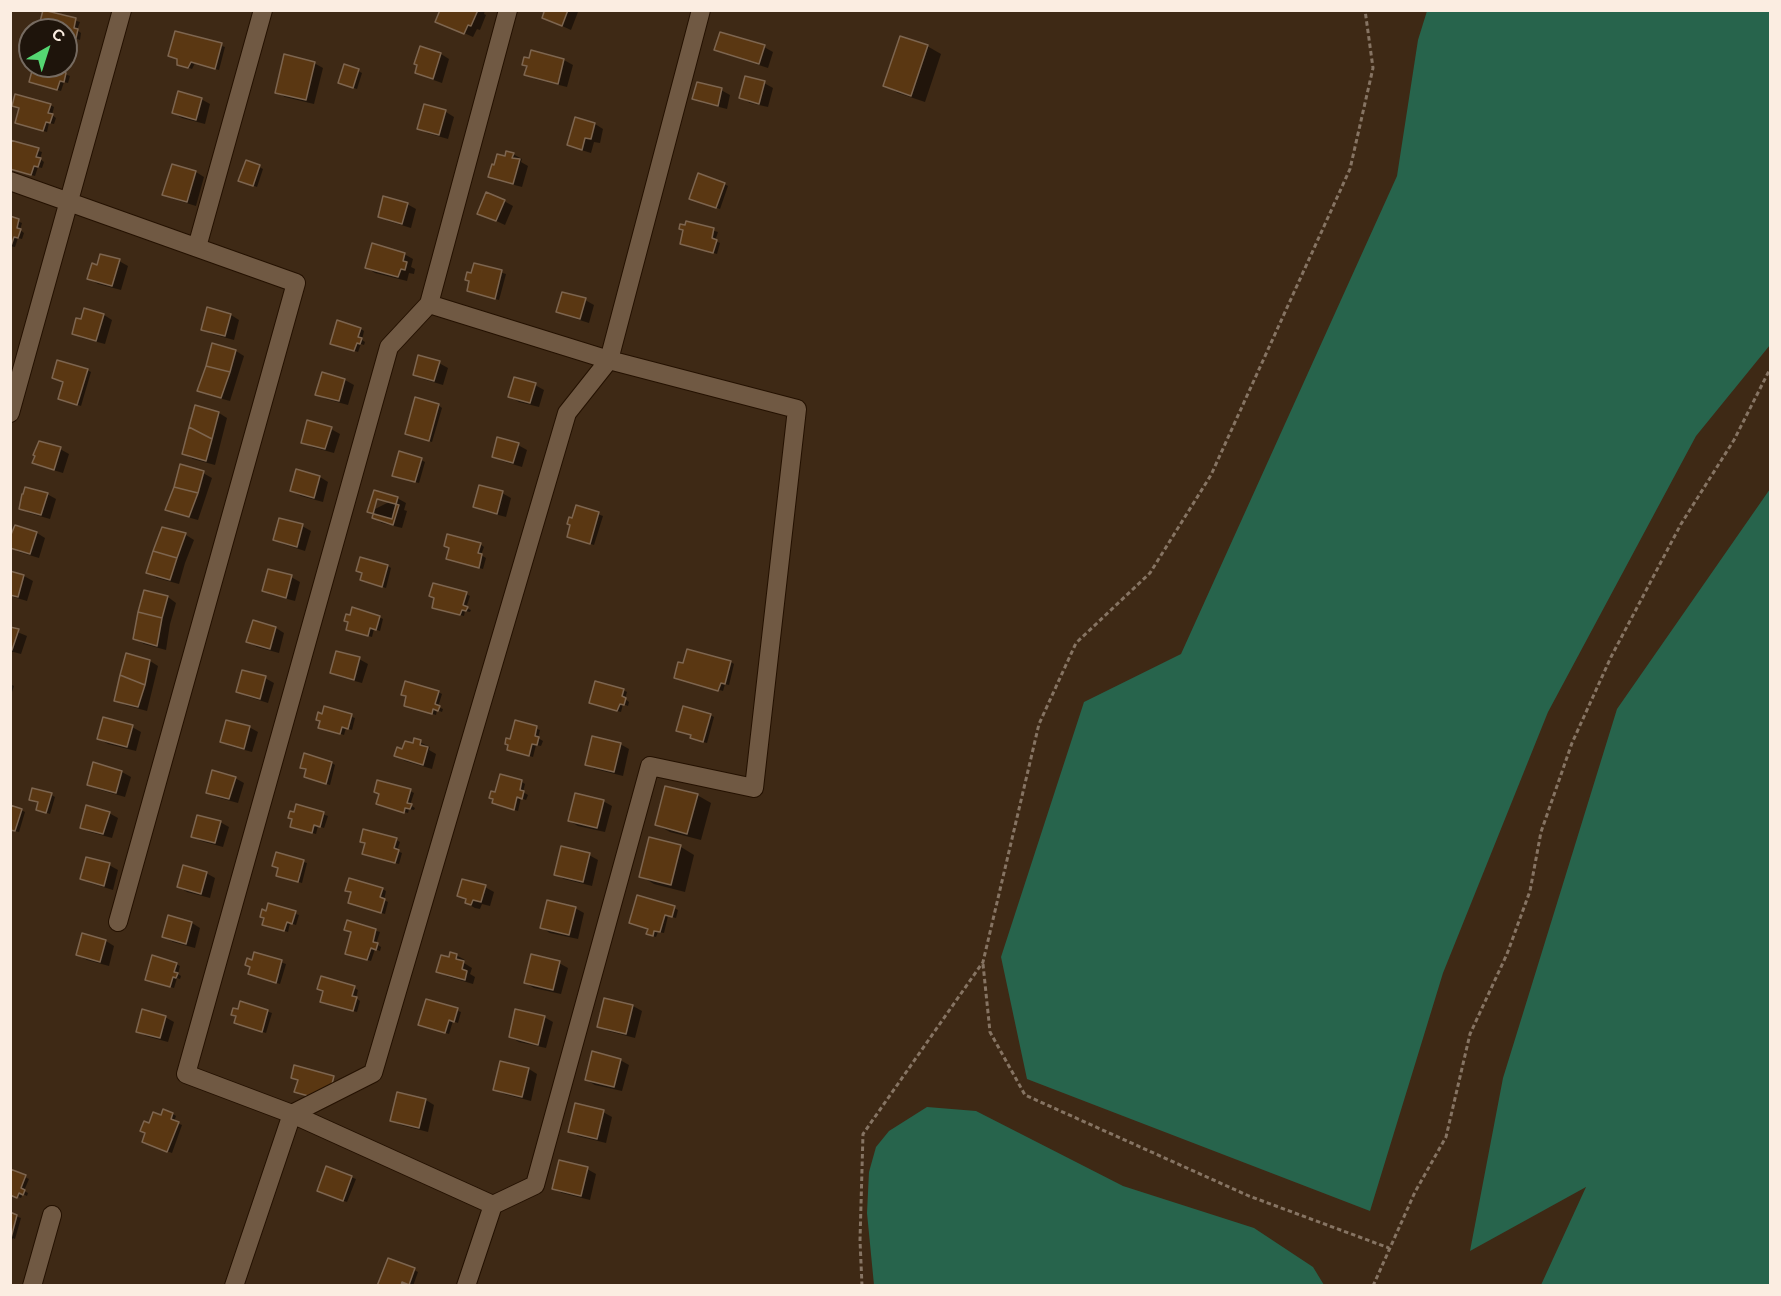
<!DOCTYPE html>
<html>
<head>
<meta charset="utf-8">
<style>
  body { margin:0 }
  #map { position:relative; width:1781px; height:1296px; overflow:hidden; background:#3e2915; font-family:Arial,sans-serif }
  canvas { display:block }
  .frame { position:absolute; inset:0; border:12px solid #fbede1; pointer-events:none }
  .north { position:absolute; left:18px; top:18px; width:60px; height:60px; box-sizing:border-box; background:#1e140b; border:2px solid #766b61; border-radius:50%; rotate:39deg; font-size:16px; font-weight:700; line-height:24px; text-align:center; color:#fbede1 }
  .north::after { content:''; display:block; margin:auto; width:21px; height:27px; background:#55d672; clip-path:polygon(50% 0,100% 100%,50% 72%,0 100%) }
</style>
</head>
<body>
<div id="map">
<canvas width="1781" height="1296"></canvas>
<div class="frame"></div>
<div class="north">С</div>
</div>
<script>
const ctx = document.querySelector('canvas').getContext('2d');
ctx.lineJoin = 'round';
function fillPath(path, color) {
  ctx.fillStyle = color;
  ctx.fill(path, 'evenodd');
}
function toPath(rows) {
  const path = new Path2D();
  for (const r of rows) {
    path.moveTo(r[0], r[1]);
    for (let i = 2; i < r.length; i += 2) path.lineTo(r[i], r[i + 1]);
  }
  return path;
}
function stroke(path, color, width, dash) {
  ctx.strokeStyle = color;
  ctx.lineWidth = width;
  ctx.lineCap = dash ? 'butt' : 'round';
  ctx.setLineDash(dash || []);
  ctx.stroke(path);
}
const green = toPath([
  [1427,11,1770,11,1770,345,1696,436,1548,712,1443,973,1370,1211,1027,1079,1001,957,1084,702,1181,654,1397,176,1418,40],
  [1770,489,1770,1241,1769,1243,1770,1285,1541,1285,1586,1187,1470,1251,1503,1078,1617,709],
  [927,1107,976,1111,1123,1186,1254,1228,1313,1267,1324,1285,874,1285,867,1213,869,1172,876,1147,889,1131]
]);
const shadow = toPath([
  [441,10,485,10,484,14,486,15,480,30,477,29,473,37,437,21],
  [543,10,576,10,578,12,571,30,544,18,546,12],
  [44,11,80,22,77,30,81,33,80,40,75,38,72,48,66,46,66,30,46,30,47,24,41,21],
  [176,33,225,47,219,70,195,63,192,69,179,64],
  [927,46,941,54,925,102,898,93,885,86],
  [764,47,773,52,768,68,725,54,716,49],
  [421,48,441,54,449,59,442,83,425,77,417,72],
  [532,52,564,60,573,65,567,87,535,79,526,74],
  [30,55,30,66,68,66,65,74,70,76,68,83,64,82,61,91,30,81,34,68,31,67,27,65],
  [314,63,323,68,314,104,285,97,276,92],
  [358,71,362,73,357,89,339,83],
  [764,83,773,88,768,107,750,103,741,98],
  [721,90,730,95,727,109,703,103,694,98],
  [201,99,210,104,205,124,182,118,174,113],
  [50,105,54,107,52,115,56,118,54,124,49,123,47,132,20,124,20,109,13,106],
  [425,106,446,112,454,117,448,139,427,133,419,128],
  [576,119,595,124,603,129,600,143,594,142,591,153,578,149,569,144],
  [10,142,42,152,40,159,44,162,42,168,38,167,35,176,10,169],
  [513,154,522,159,521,162,528,166,522,187,499,181,490,176,506,157],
  [173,166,196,172,204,177,196,206,173,199,164,194],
  [259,167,263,169,257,187,244,182],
  [724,184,728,186,720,209,695,200],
  [504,201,513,206,505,225,479,213],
  [407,204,416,209,411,228,388,221,379,216],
  [10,218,22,223,20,230,24,233,22,239,18,238,15,247,10,246],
  [687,223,718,232,715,241,720,243,717,254,681,243,685,231,680,229,686,227],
  [404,254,413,259,411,267,415,269,414,274,409,273,407,281,375,273,367,268],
  [119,261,128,266,121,290,98,284,89,279,98,267],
  [475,265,506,274,499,300,468,291],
  [585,300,594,305,589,323,567,316,558,311],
  [104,315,112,320,105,344,82,338,73,333,82,321],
  [231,315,239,320,234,340,212,334,203,329],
  [361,329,364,331,362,340,365,342,364,345,361,344,358,352,331,343],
  [236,351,244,356,230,401,208,395,199,390],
  [439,363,448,368,443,385,423,379,415,374],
  [87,370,91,372,81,406,60,399,65,382],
  [323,374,345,380,354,385,348,405,326,399,317,394],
  [535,385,544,390,539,407,519,402,510,397],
  [438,405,442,408,432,442,410,435],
  [219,413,227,418,215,465,193,459,184,454],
  [331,429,340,434,334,453,312,447,303,442],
  [518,445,527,450,522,467,502,461,493,456],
  [60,449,69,454,63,473,43,467,34,462],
  [421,460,425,462,419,483,397,477],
  [203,473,212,478,198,520,176,514,167,509],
  [320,477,328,482,323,502,301,496,292,491],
  [502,493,511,498,506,517,483,511,475,506],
  [47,494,56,499,50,519,29,513,21,508],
  [397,498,406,503,404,510,407,511,402,528,382,523,374,518,374,515,369,512],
  [577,507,603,516,594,545,569,537],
  [302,526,311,531,305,551,283,544,275,539],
  [16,527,37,533,45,538,39,558,19,552,10,547],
  [163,528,186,535,194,540,185,563,179,584,157,578,148,573],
  [480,544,484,547,481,555,486,558,483,569,451,560],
  [388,566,391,568,386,588,361,580,363,573],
  [10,573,24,576,33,581,27,601,10,596],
  [291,577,300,582,295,601,272,595,264,590],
  [466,594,470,596,466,608,471,610,470,612,465,611,464,616,437,609],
  [168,597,176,603,170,624,166,650,144,644,135,639],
  [379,617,383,619,380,631,374,629,372,637,351,631],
  [254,622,276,628,284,633,279,653,257,647,248,642],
  [10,629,27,636,21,654,10,651],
  [359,659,368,664,362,683,340,677,331,672],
  [150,661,158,666,147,711,125,705,116,700],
  [731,662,734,664,729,685,725,684,723,691,677,678],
  [265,678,274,683,268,703,246,696,238,691],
  [10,684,14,686,11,695,10,695],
  [623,690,627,692,625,699,629,702,628,706,623,704,621,712,595,705],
  [438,692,442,694,438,707,443,709,442,712,437,710,436,715,405,705],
  [325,708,355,718,352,730,346,728,344,735,319,727],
  [710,715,714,717,707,743,696,740],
  [516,722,540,730,538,738,543,741,541,746,536,745,533,757,513,751,511,740],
  [132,727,141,732,136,751,108,744,99,739],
  [249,727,258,732,252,752,230,746,222,741],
  [415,740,430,747,429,750,436,754,432,769,405,761,396,756,414,745],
  [620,744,629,749,623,776,595,769,586,764],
  [332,763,335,765,330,785,305,777,307,770,302,767],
  [94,764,122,772,131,777,125,797,97,789,88,784],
  [235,778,244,783,238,803,216,797,207,792],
  [522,782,525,784,523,792,528,795,526,800,521,798,518,811,493,803],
  [410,791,414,793,410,805,415,808,414,810,409,809,408,813,377,804],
  [51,795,55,797,50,814,42,811,40,803,34,801],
  [697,795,711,803,701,840,670,832,657,825],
  [603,801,612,806,605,832,578,826,569,821],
  [297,806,328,816,324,828,318,826,316,834,295,828,295,814],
  [21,810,25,812,19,832,10,830],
  [109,813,118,818,112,838,90,832,81,827],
  [220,822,229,827,223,847,201,841,193,836],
  [650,839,681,847,694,855,685,892,654,884,641,876],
  [396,840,400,842,397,851,402,853,399,864,367,855],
  [277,854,307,863,302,883,277,875,279,868],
  [589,855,598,860,592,886,564,879,556,874],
  [109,865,118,870,113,890,90,883,82,878],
  [206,873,215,878,210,898,187,892,179,887],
  [485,887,494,892,490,906,482,904,480,909,475,908,466,903,467,900,459,895],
  [382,889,386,891,384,900,388,902,385,914,350,903,352,893,347,890],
  [269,905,299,915,296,925,290,923,288,932,263,924],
  [575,908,584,913,578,939,550,933,542,928],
  [674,908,678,910,676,918,668,916,664,933,658,932,656,937,652,936,650,929,634,925],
  [170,917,192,923,200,928,195,948,173,942,164,937],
  [348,922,380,932,376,944,381,947,380,951,375,949,371,961,347,953,353,932],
  [106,941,114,946,109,966,87,960,78,955],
  [255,954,286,964,280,984,249,974],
  [456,955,465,960,464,963,472,968,470,974,475,977,473,984,446,976,437,971],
  [559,963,568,968,561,994,534,988,525,983],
  [176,964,180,966,178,974,181,976,180,979,177,978,174,988,150,981],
  [354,988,358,990,356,998,360,1001,357,1012,325,1003],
  [605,1000,633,1006,642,1011,635,1038,608,1031,599,1026],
  [427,1001,461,1012,458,1023,453,1021,449,1034,424,1026],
  [241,1003,272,1013,266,1033,235,1023],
  [165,1017,174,1022,168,1042,146,1036,137,1031],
  [544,1017,553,1022,546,1048,519,1042,510,1037],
  [620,1060,629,1065,622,1091,595,1085,586,1080],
  [529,1069,537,1074,531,1101,504,1094,495,1089],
  [398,1094,426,1100,434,1105,428,1132,401,1125,392,1120],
  [603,1112,612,1117,606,1143,578,1136,570,1131],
  [173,1114,176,1116,174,1122,182,1125,172,1153,148,1144,150,1125],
  [327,1168,356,1179,347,1202,322,1193],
  [587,1169,596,1174,590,1200,562,1193,553,1188],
  [25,1177,29,1179,24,1191,28,1193,27,1196,23,1194,21,1198,10,1194],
  [10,1214,21,1218,15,1239,13,1238,10,1243],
  [414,1270,418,1272,413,1286,406,1283,406,1286,379,1286]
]);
const building = toPath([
  [43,10,76,18,74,28,78,29,76,38,71,37,69,47,66,46,66,30,44,30,46,23,40,22,43,10],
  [440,10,478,10,471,26,468,25,464,34,435,22,440,10],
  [540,10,568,10,562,26,542,18,544,12,540,10],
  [175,31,222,43,215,69,191,62,188,68,177,65,177,59,168,56,175,31],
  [720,32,765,45,759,64,714,50,720,32],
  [900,36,928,45,911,96,883,86,900,36],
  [420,46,441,53,433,79,415,73,417,65,414,64,420,46],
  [531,50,564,59,558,84,524,75,527,66,522,65,524,57,529,58,531,50],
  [29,53,30,53,30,66,64,66,62,71,66,73,64,82,60,81,57,90,29,82,33,67,25,65,29,53],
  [284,54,315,62,306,100,275,93,284,54],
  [344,64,359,69,353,88,338,83,344,64],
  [745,76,765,81,759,104,739,98,745,76],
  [697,82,722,88,718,106,692,99,697,82],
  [178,91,202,98,196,120,172,113,178,91],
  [15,94,51,104,48,113,53,114,50,123,46,122,43,131,15,123,19,108,12,106,15,94],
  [424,104,446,110,439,135,417,129,424,104],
  [575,117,595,123,591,139,585,138,582,150,567,145,575,117],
  [10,140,39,148,36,157,41,158,38,167,34,166,31,175,10,169,10,140],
  [506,151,514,153,512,158,520,159,513,184,488,177,492,164,494,165,497,154,505,156,506,151],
  [246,160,260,165,253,186,238,181,246,160],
  [172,164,196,171,187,202,162,195,172,164],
  [698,173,725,183,716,208,689,199,698,173],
  [486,192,505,200,496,221,477,214,486,192],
  [383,196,408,203,402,224,378,217,383,196],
  [10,216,19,219,17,228,21,229,18,238,14,237,11,246,10,216],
  [686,221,714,228,712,238,717,240,713,253,680,244,683,230,679,229,680,224,685,225,686,221],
  [372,243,405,253,403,261,407,262,405,270,401,269,398,277,365,268,372,243],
  [100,254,120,259,112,286,87,279,92,263,97,265,100,254],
  [474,263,502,270,495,299,467,291,469,281,465,280,467,272,471,273,474,263],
  [562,292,586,298,580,319,556,312,562,292],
  [207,307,231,314,225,336,201,330,207,307],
  [84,308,104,314,96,341,72,334,76,318,81,319,84,308],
  [337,320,361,328,358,337,362,338,360,344,357,343,354,351,330,344,337,320],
  [212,343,236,350,230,372,206,366,212,343],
  [418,355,440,361,434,381,413,375,418,355],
  [57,360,88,369,77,405,58,399,63,382,52,378,57,360],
  [206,366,230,372,221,398,197,391,206,366],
  [322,372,345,379,339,401,315,395,322,372],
  [514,377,536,383,530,403,508,397,514,377],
  [415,397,439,404,429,441,405,434,415,397],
  [195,405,219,412,212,439,189,427,195,405],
  [307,420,332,427,325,449,301,443,307,420],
  [189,427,212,439,206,461,182,454,189,427],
  [497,437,519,443,513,463,492,457,497,437],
  [39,441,61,447,54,470,32,463,35,456,33,455,39,441],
  [399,451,422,458,415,482,392,476,399,451],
  [180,464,204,471,198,493,174,487,180,464],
  [296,469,320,476,314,498,290,491,296,469],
  [479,485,503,491,497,514,473,507,479,485],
  [25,487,48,493,41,515,19,509,22,494,23,494,25,487],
  [174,487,198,493,189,517,165,510,174,487],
  [374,490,398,497,392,519,367,512,374,490],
  [377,499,399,505,393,525,372,518,377,499],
  [576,505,599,512,590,544,567,537,570,525,567,524,569,517,572,518,576,505],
  [279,518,303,524,297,547,273,540,279,518],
  [15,525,37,532,30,554,10,548,10,537,15,525],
  [162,527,186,533,177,558,153,551,162,527],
  [447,534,481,543,478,553,482,554,479,568,446,559,449,548,444,546,447,534],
  [153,551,177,558,170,580,146,573,153,551],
  [360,557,388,565,382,587,360,580,362,573,356,571,360,557],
  [268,569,292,575,286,598,262,591,268,569],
  [10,571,24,575,18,597,10,595,10,571],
  [433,583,467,592,463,605,468,607,466,611,462,610,460,615,432,608,434,598,429,596,433,583],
  [144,590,168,596,162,618,138,612,144,590],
  [352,607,380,616,376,630,370,628,368,636,346,630,348,622,344,621,346,614,350,615,352,607],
  [138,612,162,618,157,646,133,639,138,612],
  [253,620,276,627,270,649,246,642,253,620],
  [10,627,19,629,12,650,10,650,10,627],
  [687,649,731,661,725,684,721,683,718,691,674,678,678,662,683,663,687,649],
  [336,651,360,657,354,680,330,673,336,651],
  [126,653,150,660,145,685,120,675,126,653],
  [242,670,266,676,260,699,236,692,242,670],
  [120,675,145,685,138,707,114,701,120,675],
  [405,681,439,691,435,704,440,706,438,711,433,709,432,714,404,706,406,696,401,695,405,681],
  [595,681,624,689,622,696,626,698,624,705,620,704,617,711,589,703,595,681],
  [324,706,352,714,348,729,342,727,340,734,318,728,320,721,316,720,318,712,322,714,324,706],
  [683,706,711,714,703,742,690,738,691,735,676,731,683,706],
  [103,717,133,725,127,747,97,739,103,717],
  [226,720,250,726,244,749,220,742,226,720],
  [515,720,537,726,535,736,539,737,537,745,532,744,529,756,507,750,508,745,505,744,506,738,510,739,515,720],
  [592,736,621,743,614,772,585,765,592,736],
  [414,738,421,740,420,745,428,747,423,765,394,756,397,747,402,749,405,741,413,743,414,738],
  [304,753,332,762,326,784,304,777,306,769,300,768,304,753],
  [93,762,122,771,116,793,87,785,93,762],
  [212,770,236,777,229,799,206,793,212,770],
  [500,774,522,780,520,790,524,791,522,799,517,797,514,810,492,803,493,799,489,798,491,791,495,792,500,774],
  [377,780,411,789,407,803,412,804,410,809,405,808,404,813,376,804,379,794,374,792,377,780],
  [665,786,698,794,687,834,655,825,665,786],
  [32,788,52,793,46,813,36,810,38,802,29,800,32,788],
  [575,793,604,800,597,828,568,821,575,793],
  [296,804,324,812,320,827,314,825,312,833,290,827,292,819,288,818,290,811,294,812,296,804],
  [10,805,22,809,15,831,10,830,10,805],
  [86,805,110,812,103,834,80,828,86,805],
  [197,815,221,821,215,843,191,837,197,815],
  [363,829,397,838,394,848,399,850,395,863,362,854,365,843,360,842,363,829],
  [649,837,681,845,671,885,639,877,649,837],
  [561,846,590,853,583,882,554,875,561,846],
  [276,852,304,860,298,882,276,876,278,868,272,866,276,852],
  [86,857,110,863,104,886,80,879,86,857],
  [183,865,207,872,201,894,177,887,183,865],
  [349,878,383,888,380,897,385,899,381,913,348,903,351,892,345,891,349,878],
  [462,879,486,885,481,902,473,900,471,905,465,903,466,899,457,896,462,879],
  [637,895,675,906,672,917,665,915,660,932,654,931,653,936,646,934,648,929,629,923,637,895],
  [547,900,576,907,569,935,540,928,547,900],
  [268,903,296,911,292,924,287,922,284,931,262,925,264,918,260,917,262,909,266,911,268,903],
  [168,915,192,922,186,944,162,937,168,915],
  [347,920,376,929,373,942,378,943,376,950,371,948,367,960,345,954,351,932,344,930,347,920],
  [82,933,106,940,100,962,76,955,82,933],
  [254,952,282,960,276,983,248,974,250,967,245,965,247,958,252,960,254,952],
  [450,952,457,954,456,959,464,961,462,969,467,971,465,980,436,972,441,955,449,957,450,952],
  [531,954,560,961,553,990,524,983,531,954],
  [152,955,177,963,174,972,178,973,176,978,173,977,170,987,145,980,152,955],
  [321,976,355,986,352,996,357,997,353,1011,320,1002,323,991,317,989,321,976],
  [604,998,633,1005,626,1034,597,1027,604,998],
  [426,999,458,1008,454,1022,449,1020,445,1033,418,1025,426,999],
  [240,1001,268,1010,262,1032,234,1023,236,1016,231,1015,233,1008,238,1009,240,1001],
  [142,1009,166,1016,160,1038,136,1032,142,1009],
  [515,1009,545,1016,538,1045,509,1037,515,1009],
  [592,1051,621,1059,614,1087,585,1080,592,1051],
  [500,1061,529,1068,522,1097,493,1090,500,1061],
  [294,1065,334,1076,330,1092,323,1100,294,1092,298,1080,291,1078,294,1065],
  [397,1092,426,1099,419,1128,390,1121,397,1092],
  [575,1103,604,1110,597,1139,568,1132,575,1103],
  [163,1109,173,1113,171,1119,179,1122,167,1152,142,1142,145,1133,140,1131,144,1121,149,1123,153,1112,161,1115,163,1109],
  [559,1160,588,1167,581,1196,552,1189,559,1160],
  [326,1166,352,1176,343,1201,317,1191,326,1166],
  [10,1169,26,1175,21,1188,25,1190,23,1195,19,1193,17,1198,10,1195,10,1169],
  [10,1212,17,1215,11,1238,10,1238,10,1212],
  [388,1258,415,1268,409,1285,402,1282,401,1286,377,1286,388,1258]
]);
const path = toPath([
  [983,964,990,1032,1025,1095,1249,1196,1389,1248],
  [862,1286,860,1240,863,1134,983,962,1039,724,1076,643,1150,573,1211,475,1350,169,1373,68,1365,10],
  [1373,1286,1415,1192,1446,1137,1470,1034,1507,954,1530,891,1541,832,1572,743,1611,657,1681,524,1734,440,1770,369]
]);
const minor = toPath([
  [10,181,296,283,118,922],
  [197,247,263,10],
  [429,304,609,360,797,409,754,788,650,766,535,1185,493,1205,466,1286],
  [10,413,122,10],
  [292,1114,373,1073,567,413,609,360,701,10],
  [292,1114,493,1205],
  [32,1286,52,1215],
  [234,1286,292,1114,186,1074,389,347,429,304,508,10]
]);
fillPath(green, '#27644c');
fillPath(shadow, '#0007');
fillPath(building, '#5a3712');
stroke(building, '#7d654f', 1.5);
stroke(minor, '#241100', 20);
stroke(path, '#867463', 3, [4.5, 3]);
stroke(minor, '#705943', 18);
</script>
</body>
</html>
